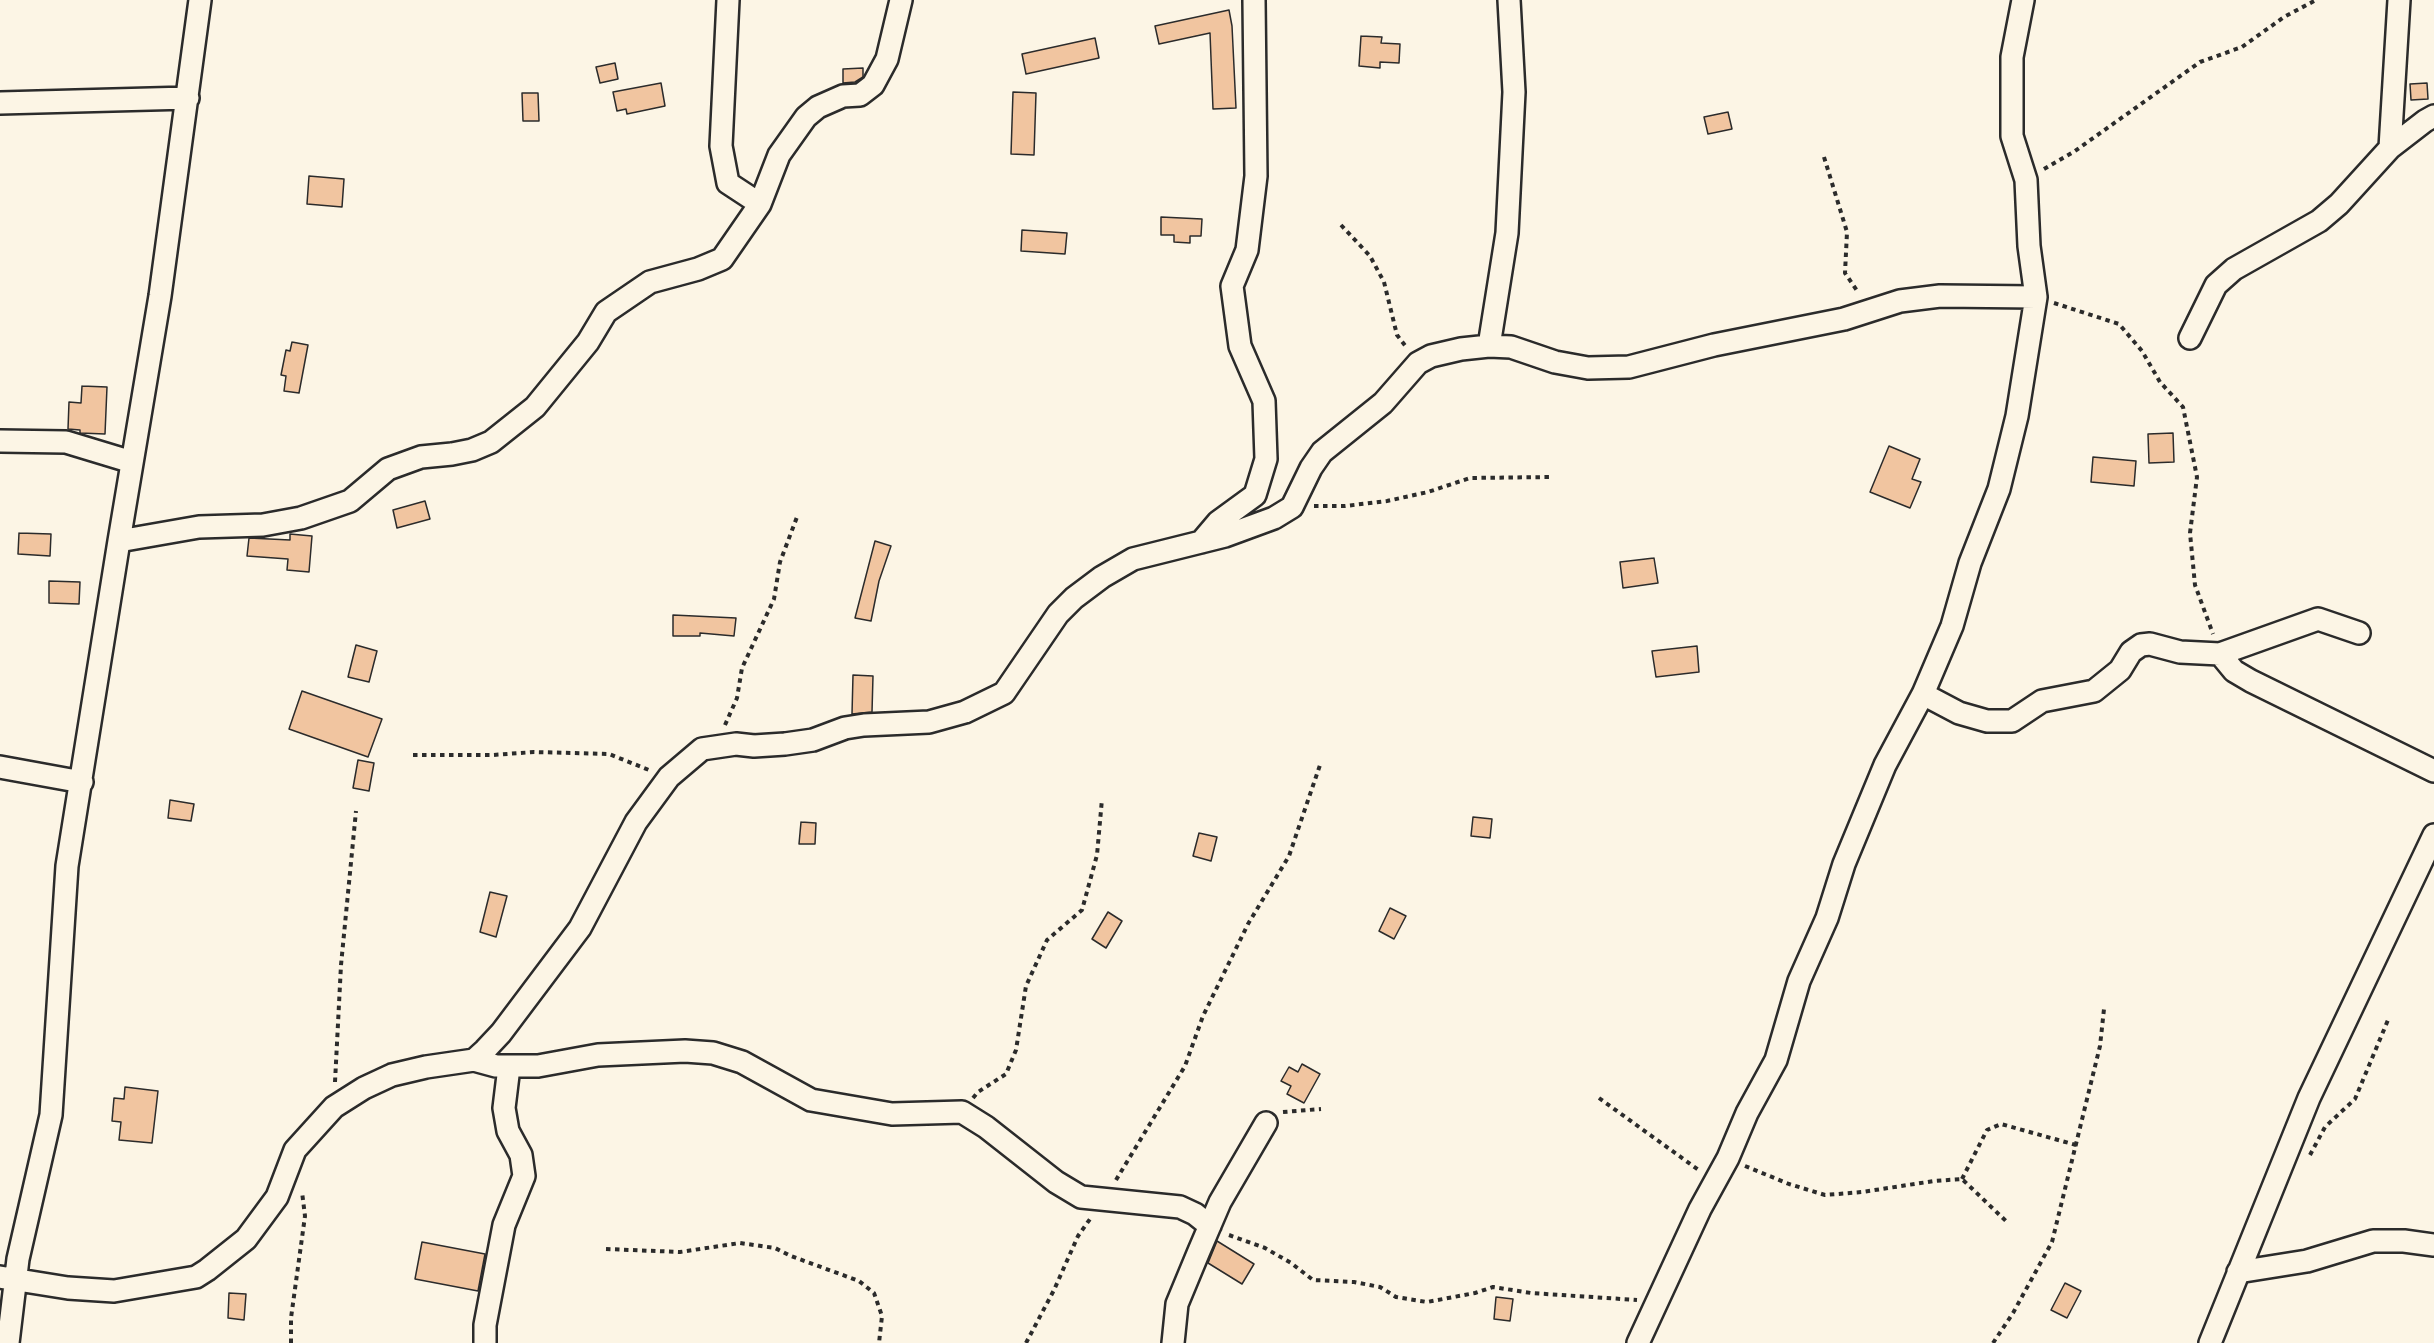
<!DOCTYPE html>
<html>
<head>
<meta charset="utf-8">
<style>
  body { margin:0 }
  canvas { display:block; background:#fcf5e5 }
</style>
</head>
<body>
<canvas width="2434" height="1343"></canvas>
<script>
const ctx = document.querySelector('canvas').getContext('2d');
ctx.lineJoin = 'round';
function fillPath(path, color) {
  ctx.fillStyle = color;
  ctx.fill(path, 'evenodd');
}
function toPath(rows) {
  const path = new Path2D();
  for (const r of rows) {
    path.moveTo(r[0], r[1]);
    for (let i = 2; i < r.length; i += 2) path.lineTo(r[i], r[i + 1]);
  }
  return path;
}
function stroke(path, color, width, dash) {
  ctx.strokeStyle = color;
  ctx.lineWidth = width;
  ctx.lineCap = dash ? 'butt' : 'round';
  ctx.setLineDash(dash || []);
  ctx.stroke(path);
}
const building = toPath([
  [1229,10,1232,26,1236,108,1213,109,1210,33,1159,44,1155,26,1229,10],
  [1361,36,1382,37,1381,43,1400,44,1399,63,1380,62,1380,68,1359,66,1361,36],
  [1095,38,1099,58,1026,74,1022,54,1095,38],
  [615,63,618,79,600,83,596,67,615,63],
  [863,68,863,77,855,82,843,83,843,69,863,68],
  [661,83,665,106,627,114,626,109,617,111,613,92,661,83],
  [2427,83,2428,99,2411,100,2410,84,2427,83],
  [1013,92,1036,93,1034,155,1011,154,1013,92],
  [522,93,538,93,539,121,523,121,522,93],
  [1728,112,1732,129,1708,134,1704,117,1728,112],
  [309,176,344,179,342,207,307,204,309,176],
  [1161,217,1202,219,1201,236,1190,236,1190,243,1174,242,1174,235,1161,235,1161,217],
  [1022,230,1067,233,1065,254,1021,251,1022,230],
  [292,342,308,345,299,393,284,391,286,376,281,375,286,350,290,351,292,342],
  [82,386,107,387,105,434,80,433,80,430,68,429,69,402,81,403,82,386],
  [2173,433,2174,462,2149,463,2148,434,2173,433],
  [1889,446,1920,459,1912,479,1921,482,1910,508,1870,492,1889,446],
  [2093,457,2136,461,2134,486,2091,482,2093,457],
  [425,501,430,519,397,528,393,510,425,501],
  [19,533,51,534,50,556,18,554,19,533],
  [290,534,312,536,309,572,287,570,288,559,247,556,249,538,290,540,290,534],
  [875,541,891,546,879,581,871,621,855,618,875,541],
  [1654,558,1658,583,1623,588,1620,562,1654,558],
  [49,581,80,582,79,604,49,603,49,581],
  [673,615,736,618,734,636,700,633,700,636,673,636,673,615],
  [356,645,377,651,369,682,348,677,356,645],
  [1697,646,1699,672,1656,677,1652,651,1697,646],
  [853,675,873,676,872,712,852,714,853,675],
  [302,691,382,719,368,757,289,729,302,691],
  [358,760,374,763,369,791,353,788,358,760],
  [170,800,194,804,191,821,168,818,170,800],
  [1473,817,1492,819,1490,838,1471,836,1473,817],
  [801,822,816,823,815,844,799,844,801,822],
  [1199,833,1217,837,1211,861,1193,856,1199,833],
  [490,892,507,896,496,937,480,932,490,892],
  [1390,908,1406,916,1394,939,1379,931,1390,908],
  [1108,912,1122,921,1106,948,1092,939,1108,912],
  [1302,1064,1320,1074,1304,1103,1287,1094,1291,1086,1281,1081,1289,1067,1298,1072,1302,1064],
  [125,1087,158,1091,152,1143,119,1140,121,1122,112,1121,114,1098,124,1099,125,1087],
  [1217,1241,1254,1264,1242,1284,1208,1263,1217,1241],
  [422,1242,485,1254,478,1291,415,1279,422,1242],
  [2065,1283,2081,1291,2067,1318,2051,1310,2065,1283],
  [229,1293,246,1294,244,1320,228,1318,229,1293],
  [1496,1297,1513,1299,1510,1321,1494,1319,1496,1297]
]);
const path = toPath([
  [1824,157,1847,232,1845,273,1858,292],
  [2044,169,2075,151,2200,62,2242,47,2284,17,2316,0],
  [1341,225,1370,256,1384,282,1397,335,1407,348],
  [2054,303,2119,324,2142,351,2160,382,2183,407,2197,477,2190,533,2195,585,2213,634],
  [1314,506,1345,506,1387,501,1428,492,1470,478,1550,477],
  [725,725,737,698,742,668,774,599,780,562,797,517],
  [413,755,493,755,534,752,609,754,649,770],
  [335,1082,341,965,356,811],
  [973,1098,978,1092,1006,1074,1016,1050,1026,986,1047,940,1082,910,1097,855,1102,799],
  [1599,1098,1700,1171],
  [1283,1112,1321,1109],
  [2310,1155,2325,1127,2355,1099,2388,1020],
  [1745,1166,1789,1184,1825,1195,1862,1192,1934,1181,1962,1179,2007,1222],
  [1962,1179,1987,1130,2001,1124,2076,1145],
  [1116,1180,1185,1066,1203,1016,1248,924,1289,856,1320,765],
  [1229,1235,1265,1248,1291,1263,1313,1280,1354,1282,1380,1287,1396,1297,1427,1302,1475,1293,1493,1287,1531,1293,1637,1300],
  [606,1249,680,1252,740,1243,775,1248,791,1256,859,1281,874,1293,882,1316,879,1343],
  [291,1343,291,1318,305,1216,302,1192],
  [1026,1343,1054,1290,1078,1236,1090,1219],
  [1993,1343,2013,1313,2052,1242,2100,1046,2104,1009]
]);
const minor = toPath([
  [728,0,721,146,728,183,760,204],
  [0,103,188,98],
  [2390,148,2399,0],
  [2190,338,2216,285,2234,269,2319,221,2339,204,2390,148,2425,121,2434,116],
  [1489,346,1507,233,1514,92,1509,0],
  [0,441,66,442,132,462],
  [119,541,199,527,263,525,301,518,350,501,388,469,421,457,452,454,472,450,491,442,535,407,588,342,606,312,650,282,698,269,722,259,760,204,779,155,806,117,818,107,843,96,860,95,873,85,887,59,901,0],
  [1201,542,1218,522,1255,495,1266,459,1264,401,1240,346,1232,286,1247,250,1256,176,1254,0],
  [2220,654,2234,671,2251,681,2434,771],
  [1923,694,1959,713,1987,721,2012,721,2042,701,2094,691,2120,670,2131,652,2141,645,2150,644,2180,652,2220,654,2318,619,2359,633],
  [0,767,82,782],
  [474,1060,496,1066,538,1066,598,1055,685,1051,713,1053,742,1062,811,1100,892,1114,962,1112,986,1127,1056,1182,1081,1197,1180,1207,1195,1214,1210,1226],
  [2238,1272,2307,1261,2373,1241,2404,1241,2434,1245],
  [0,1277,68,1288,114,1291,196,1277,207,1270,246,1239,277,1197,295,1150,334,1107,364,1088,392,1075,426,1067,474,1060,485,1050,501,1033,580,928,636,822,669,777,702,749,736,744,754,746,785,744,813,740,845,728,864,725,929,722,965,712,1004,693,1058,614,1074,598,1102,577,1133,559,1225,536,1274,518,1292,507,1311,468,1322,452,1383,403,1418,363,1431,356,1461,349,1489,346,1511,347,1555,362,1588,368,1629,367,1714,345,1844,319,1900,301,1940,296,2036,297],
  [8,1343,18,1259,51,1115,67,866,119,541,160,296,200,0],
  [485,1343,485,1325,504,1225,524,1176,521,1155,508,1131,504,1108,509,1067],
  [1173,1343,1177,1304,1199,1251,1220,1202,1266,1123],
  [1638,1343,1700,1209,1728,1158,1747,1113,1776,1060,1799,981,1827,918,1844,864,1885,765,1923,694,1952,626,1970,563,1999,489,2017,416,2036,297,2029,246,2026,180,2012,136,2012,57,2023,0],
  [2210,1343,2309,1098,2434,835]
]);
fillPath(building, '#f1c5a0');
stroke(building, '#2b2b2b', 1.5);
stroke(minor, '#2b2b2b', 26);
stroke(path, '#2b2b2b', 4, [4.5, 4.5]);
stroke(minor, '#fcf5e5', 21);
</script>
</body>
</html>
